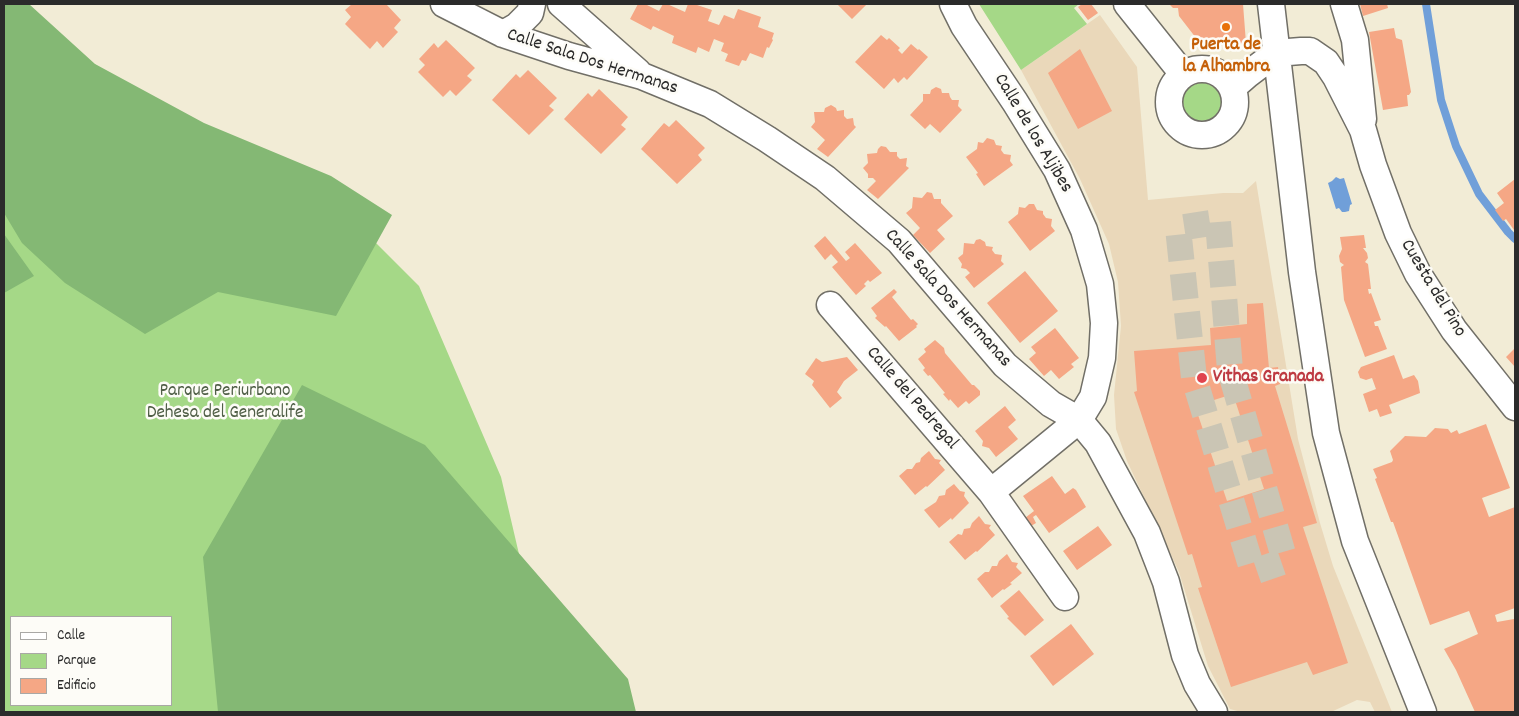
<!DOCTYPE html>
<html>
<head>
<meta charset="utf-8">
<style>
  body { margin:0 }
  #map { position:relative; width:1519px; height:716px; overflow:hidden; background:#f2ecd6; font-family:Dekko,sans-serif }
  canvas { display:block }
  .frame { position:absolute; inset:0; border:5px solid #2b2b2b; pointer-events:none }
  .legend { position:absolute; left:10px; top:616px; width:162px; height:90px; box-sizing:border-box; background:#fdfcf7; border:1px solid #a9a8a5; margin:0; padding:6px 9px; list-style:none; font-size:15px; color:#2b2b2b }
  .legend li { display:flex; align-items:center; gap:10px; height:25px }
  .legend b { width:25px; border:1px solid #a9a8a5 }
</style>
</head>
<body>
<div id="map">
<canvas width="1519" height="716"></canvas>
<div class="frame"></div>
<ul class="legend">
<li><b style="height:6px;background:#fff"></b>Calle</li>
<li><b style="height:14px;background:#a5d887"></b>Parque</li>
<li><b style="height:14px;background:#f5a785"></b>Edificio</li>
</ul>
</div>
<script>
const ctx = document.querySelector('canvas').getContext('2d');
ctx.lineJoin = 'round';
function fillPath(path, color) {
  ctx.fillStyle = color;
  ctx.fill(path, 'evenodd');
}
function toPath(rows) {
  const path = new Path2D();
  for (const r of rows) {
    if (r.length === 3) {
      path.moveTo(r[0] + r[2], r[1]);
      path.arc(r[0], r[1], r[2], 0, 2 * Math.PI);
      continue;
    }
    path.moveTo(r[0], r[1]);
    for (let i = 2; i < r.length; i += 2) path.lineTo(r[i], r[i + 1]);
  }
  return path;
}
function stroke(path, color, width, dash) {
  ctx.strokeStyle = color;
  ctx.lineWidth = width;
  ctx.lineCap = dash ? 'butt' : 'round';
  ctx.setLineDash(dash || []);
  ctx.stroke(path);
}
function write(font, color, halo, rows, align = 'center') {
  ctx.font = font + ' Dekko,sans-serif';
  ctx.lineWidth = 5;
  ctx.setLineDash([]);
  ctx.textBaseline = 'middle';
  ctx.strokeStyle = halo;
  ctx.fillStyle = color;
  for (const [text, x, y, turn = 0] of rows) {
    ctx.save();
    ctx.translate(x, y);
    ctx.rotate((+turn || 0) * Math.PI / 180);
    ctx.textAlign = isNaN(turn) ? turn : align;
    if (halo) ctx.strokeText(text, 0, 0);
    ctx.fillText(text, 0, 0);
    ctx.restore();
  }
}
const built = toPath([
  [1100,15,1137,67,1148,200,1223,193,1243,193,1256,181,1298,439,1320,523,1333,566,1392,712,1375,712,1370,702,1357,700,1331,712,1241,712,1230,709,1208,666,1179,572,1127,461,1116,429,1114,395,1121,326,1118,282,1109,244,1080,179,1021,70]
]);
const green = toPath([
  [979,4,1079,4,1074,8,1087,24,1021,70],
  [4,8,363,230,419,286,501,477,536,627,502,712,4,712],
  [11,617,171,617,171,705,11,705],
  [1202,102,19]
]);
const forest = toPath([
  [4,4,29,4,95,64,204,123,331,176,392,215,336,316,218,292,145,334,65,283,22,243,4,213],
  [4,234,34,276,4,293],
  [302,385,425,445,628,679,636,712,218,712,203,557]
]);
const water = toPath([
  [1336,177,1340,179,1344,178,1352,204,1350,205,1349,211,1345,212,1342,212,1339,208,1336,209,1328,183,1332,181]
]);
const stream = toPath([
  [1426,4,1441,100,1456,146,1479,194,1508,232,1515,239]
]);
const building = toPath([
  [352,4,386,4,401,20,394,28,398,32,383,48,377,41,370,49,345,24,351,17,345,10],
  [638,4,645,4,659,11,663,4,667,4,685,12,688,4,694,4,712,10,708,21,719,25,724,15,734,19,738,9,761,17,758,27,774,33,772,39,773,40,769,48,767,47,763,58,750,53,746,61,742,60,739,66,725,61,728,54,721,51,724,43,714,39,709,52,698,47,696,53,672,43,674,36,653,26,651,30,630,19],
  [837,4,867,4,852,19],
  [1082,4,1091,4,1098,13,1088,20,1078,7],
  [1169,4,1243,4,1246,43,1203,47,1179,16,1178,8,1173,8],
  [1360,4,1387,4,1388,8,1363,16],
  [1394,28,1396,38,1402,40,1411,92,1409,95,1407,95,1408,106,1383,110,1369,32],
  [881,35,887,40,889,38,900,48,898,50,902,54,911,44,918,50,919,49,928,57,907,80,904,77,898,83,894,78,884,89,855,62],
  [446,40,475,68,467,76,472,80,456,96,450,90,443,97,418,72,425,65,419,59,434,43,438,48],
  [1080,49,1112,111,1078,129,1048,73],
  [528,70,557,98,549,106,554,110,529,135,492,100,516,74,520,78],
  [936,87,941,89,942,93,949,93,950,97,952,100,959,100,958,106,962,110,940,133,930,124,925,129,910,115,923,101,923,94,930,94,931,90],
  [599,89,628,117,621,125,626,129,601,154,564,119,588,93,592,97],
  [831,105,836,108,837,111,844,110,844,116,847,119,853,118,854,125,856,127,828,157,817,149,825,140,811,127,815,122,814,112,824,112,825,108],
  [676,120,705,148,698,155,702,160,677,184,641,149,664,123,669,127],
  [987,138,994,140,996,145,1002,146,1001,150,1004,154,1011,155,1010,161,1013,165,984,186,976,174,978,173,966,157,977,149,978,142,983,143],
  [881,146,886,147,890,152,897,152,897,156,900,159,907,158,906,166,909,168,878,199,867,190,876,181,873,178,868,178,868,174,863,168,868,163,867,154,877,153,878,149],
  [1515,179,1515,229,1514,230,1506,219,1503,221,1495,210,1504,203,1497,193],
  [927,192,932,193,934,199,941,199,941,203,953,216,937,230,945,239,930,253,913,235,920,228,906,213,912,208,913,197,922,198],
  [1029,204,1034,204,1037,210,1043,211,1043,214,1046,218,1052,219,1051,226,1055,231,1030,251,1008,222,1018,214,1019,207,1025,208],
  [1364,235,1366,248,1363,248,1367,253,1368,258,1365,262,1368,264,1371,289,1368,289,1369,294,1371,293,1381,320,1374,322,1375,326,1378,326,1387,349,1365,357,1344,300,1341,267,1344,265,1340,262,1339,256,1342,249,1340,237],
  [825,236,846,261,850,258,845,252,855,243,882,273,870,282,868,280,864,284,866,286,856,295,832,267,838,262,831,254,825,260,814,246],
  [980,239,985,242,986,246,993,247,992,250,995,254,1002,255,1001,261,1004,264,974,288,965,277,970,273,966,269,961,268,962,264,958,258,963,254,964,243,974,244,976,240],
  [1025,271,1058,311,1020,343,987,303],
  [894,289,897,292,892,297,911,320,913,319,918,324,916,326,917,327,899,341,886,326,885,327,875,318,877,316,871,308],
  [1263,303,1269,368,1278,367,1280,384,1275,386,1317,523,1303,527,1348,663,1313,675,1307,662,1231,687,1198,588,1202,587,1192,554,1188,555,1134,392,1137,391,1134,351,1211,345,1210,328,1247,324,1247,304],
  [1233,394,1264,489,1227,501,1195,406],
  [1055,328,1079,358,1071,364,1074,367,1059,379,1051,370,1044,376,1029,359,1036,353,1031,347],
  [935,340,944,348,945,353,972,385,974,385,980,391,980,395,969,404,966,401,958,408,950,399,949,401,943,394,945,393,930,375,928,376,923,370,925,368,918,359,926,352,924,349],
  [1515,348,1515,367,1506,357],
  [1394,355,1403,379,1414,375,1418,381,1420,393,1389,405,1392,413,1380,417,1377,409,1369,412,1363,394,1376,389,1372,378,1366,380,1360,378,1358,372,1361,367],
  [847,357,858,370,844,381,837,392,842,398,830,408,812,385,814,381,805,374,816,358,822,362],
  [1005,406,1016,420,1008,427,1018,439,996,457,989,448,982,446,983,441,975,431],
  [1486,424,1510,488,1482,498,1489,517,1515,507,1515,608,1495,615,1497,622,1514,619,1515,620,1515,712,1475,712,1456,670,1444,649,1478,634,1469,611,1430,625,1393,522,1391,522,1375,479,1377,478,1373,469,1392,462,1393,460,1390,451,1405,436,1426,437,1435,428,1448,429,1451,433,1457,430,1459,434],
  [929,451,935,459,941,460,939,463,945,470,927,487,926,486,915,495,899,476,907,469,912,469,916,463,920,462,921,458],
  [1052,476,1065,494,1073,488,1076,490,1086,507,1049,533,1036,515,1033,517,1036,523,1031,526,1025,518,1034,511,1023,496],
  [954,484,960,491,965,492,964,496,969,503,952,520,951,518,939,528,924,510,936,502,939,496,945,495,946,490],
  [979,516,985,524,991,525,989,528,995,535,977,552,976,551,965,560,949,542,958,534,962,535,964,529,970,528,972,523],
  [1098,526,1112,545,1077,570,1063,551],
  [1007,554,1012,562,1018,563,1016,567,1022,573,1010,583,1012,584,1004,590,1003,589,992,598,977,579,985,572,989,572,992,566,997,566,999,561],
  [1019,590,1044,620,1025,636,1007,618,1009,617,1000,606],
  [1071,624,1094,654,1053,686,1030,656]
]);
const minorTunnel = toPath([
  [1218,222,1230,370,1285,561,1253,572,1194,378,1178,228,1218,222]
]);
const minor = toPath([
  [444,4,503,34,569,56,642,76,710,104,767,139,825,178,899,241,1005,365,1051,404,1079,420,1098,443,1147,533,1166,582,1185,655,1197,684,1214,712],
  [561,4,638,72],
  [953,4,964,26,1015,102,1057,170,1084,230,1100,284,1104,323,1102,358,1093,397,1079,420,991,492],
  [1127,4,1183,74],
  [1271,4,1302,272,1326,433,1355,541,1423,712],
  [1344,4,1355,40,1363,119],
  [503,34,517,26,530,13,532,4],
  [1202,102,33],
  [1232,88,1247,75,1276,53,1301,51,1310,51,1326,62,1336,77,1363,130,1373,165,1398,233,1418,274,1454,330,1515,407],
  [830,305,991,492,1065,597]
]);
const markers = [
  [1226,27,5,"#e8710a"],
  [1202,378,6,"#e0444e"]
];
const foodNames = [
  ["Puerta de",1226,46],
  ["la Alhambra",1226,68]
];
const streetNames = [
  ["Calle Sala Dos Hermanas",592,63,18],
  ["Calle de los Aljibes",1032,134,59],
  ["Cuesta del Pino",1432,289,59],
  ["Calle Sala Dos Hermanas",947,299,48],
  ["Calle del Pedregal",911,399,49]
];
const healthNames = [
  ["Vithas Granada",1213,378]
];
const parkNames = [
  ["Parque Periurbano",225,392],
  ["Dehesa del Generalife",225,414]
];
fillPath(built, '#ead8ba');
fillPath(green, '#a5d887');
fillPath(forest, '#84b874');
fillPath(water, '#709fd9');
stroke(stream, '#709fd9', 8);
fillPath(building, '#f5a785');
stroke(minorTunnel, '#cac5b4', 26, [26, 13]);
stroke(minor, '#716f67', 29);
stroke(minor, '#fff', 26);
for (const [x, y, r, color] of markers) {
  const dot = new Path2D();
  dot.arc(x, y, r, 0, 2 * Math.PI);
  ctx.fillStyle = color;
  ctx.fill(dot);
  stroke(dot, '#fdfcf7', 2);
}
write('bold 19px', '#c56008', '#fdfcf7', foodNames);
write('19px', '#2b2b2b', '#fdfcf7', streetNames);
write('bold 19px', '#be3a42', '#fdfcf7', healthNames, 'left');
write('19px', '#505f47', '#fdfcf7', parkNames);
</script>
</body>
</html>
